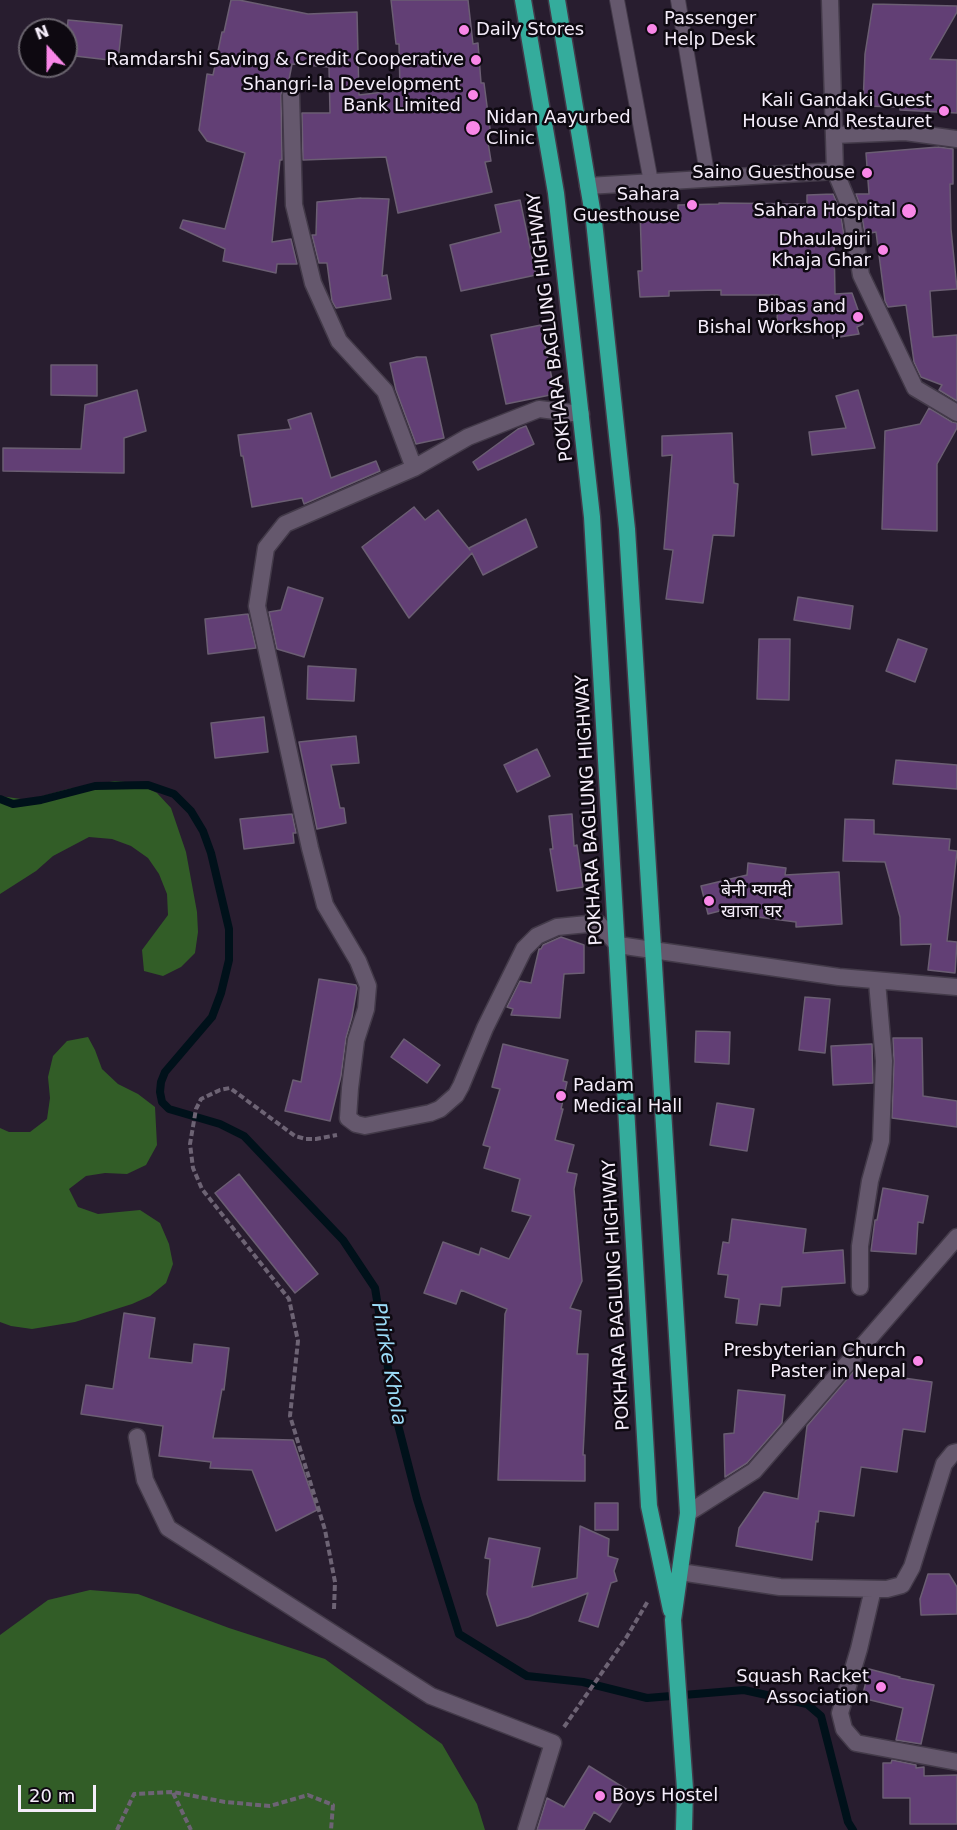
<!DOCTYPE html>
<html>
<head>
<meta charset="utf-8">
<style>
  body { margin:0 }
  #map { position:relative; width:957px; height:1830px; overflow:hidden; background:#281d2f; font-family:"DejaVu Sans",sans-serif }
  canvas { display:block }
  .north { position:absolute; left:18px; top:18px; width:60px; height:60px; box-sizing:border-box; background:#0e0911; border:2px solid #6a646e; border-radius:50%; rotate:339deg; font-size:16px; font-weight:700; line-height:24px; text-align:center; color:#f5edfa }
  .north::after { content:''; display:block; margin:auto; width:21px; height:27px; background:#f987e8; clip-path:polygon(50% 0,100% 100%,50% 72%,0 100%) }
  .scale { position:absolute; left:18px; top:1785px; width:78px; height:27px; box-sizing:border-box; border:3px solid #f5edfa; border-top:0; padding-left:8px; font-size:18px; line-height:21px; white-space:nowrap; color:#f5edfa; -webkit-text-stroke:4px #0e0911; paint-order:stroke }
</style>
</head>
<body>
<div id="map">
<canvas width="957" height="1830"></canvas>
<div class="north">N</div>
<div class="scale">20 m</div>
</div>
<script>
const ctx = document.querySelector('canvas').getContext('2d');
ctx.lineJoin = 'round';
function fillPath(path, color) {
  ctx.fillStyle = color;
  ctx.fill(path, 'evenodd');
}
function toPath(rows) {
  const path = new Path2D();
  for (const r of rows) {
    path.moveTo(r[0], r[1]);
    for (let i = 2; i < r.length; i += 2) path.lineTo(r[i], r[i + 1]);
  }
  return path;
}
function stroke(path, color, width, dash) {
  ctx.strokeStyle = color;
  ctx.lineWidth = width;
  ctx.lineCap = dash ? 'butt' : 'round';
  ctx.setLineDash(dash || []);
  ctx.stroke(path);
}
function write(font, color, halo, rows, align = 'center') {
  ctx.font = font + ' "DejaVu Sans","Noto Sans Devanagari",sans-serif';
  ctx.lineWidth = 5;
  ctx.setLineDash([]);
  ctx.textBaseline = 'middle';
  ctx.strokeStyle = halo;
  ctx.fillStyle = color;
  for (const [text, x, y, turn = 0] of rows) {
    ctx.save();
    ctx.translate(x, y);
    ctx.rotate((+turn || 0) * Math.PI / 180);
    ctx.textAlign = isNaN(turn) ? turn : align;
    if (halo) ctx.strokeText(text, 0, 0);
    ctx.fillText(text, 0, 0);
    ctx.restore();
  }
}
const forest = toPath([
  [115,781,136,783,157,793,171,808,186,852,197,912,198,932,195,953,181,967,163,976,144,971,142,950,168,915,167,894,159,874,148,858,131,846,112,839,89,837,53,856,36,871,0,894,0,796,28,800,68,789],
  [88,1037,95,1050,102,1069,118,1084,138,1094,155,1107,157,1145,146,1165,127,1174,105,1173,86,1176,69,1189,78,1207,98,1214,140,1210,160,1223,169,1244,173,1264,166,1283,150,1296,132,1304,75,1322,32,1329,11,1326,0,1322,0,1128,9,1132,30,1132,47,1119,50,1098,48,1077,53,1056,67,1041],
  [90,1590,138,1594,229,1628,325,1659,442,1744,477,1804,485,1830,0,1830,0,1635,48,1600]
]);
const stream = toPath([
  [0,799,13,804,41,800,95,786,148,785,174,794,191,811,203,831,211,853,229,929,229,960,221,993,212,1017,165,1072,161,1082,160,1092,162,1102,169,1109,220,1124,244,1136,343,1240,375,1288,396,1417,417,1499,459,1634,527,1676,583,1682,647,1698,744,1690,807,1704,821,1716,848,1822,853,1830]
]);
const building = toPath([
  [231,0,239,0,308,14,357,12,359,95,400,90,399,44,396,44,391,0,468,0,473,44,478,43,481,83,484,83,491,136,487,136,491,161,485,162,492,192,398,213,386,157,303,160,302,113,330,113,329,67,292,64,288,85,282,90,281,95,282,160,280,160,272,242,291,239,297,264,277,264,276,273,223,261,225,249,180,228,183,220,225,229,245,153,207,141,199,130,207,74,213,75,222,32,224,32,231,0],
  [873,4,957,6,957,12,930,59,957,60,957,113,900,110,900,107,863,106,865,54,873,4],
  [68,20,122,25,118,61,66,55,68,20],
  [938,147,953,149,953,184,950,184,951,229,957,289,930,291,933,337,957,335,957,401,939,390,942,385,921,377,914,362,906,305,888,307,885,301,876,232,865,234,860,205,856,194,869,194,866,153,938,147],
  [833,194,840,210,844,236,834,238,835,294,852,293,863,324,857,327,859,334,833,338,830,324,777,323,778,295,721,295,721,290,669,291,669,296,640,297,638,271,642,271,640,212,678,210,678,205,719,204,719,203,807,204,807,195,833,194],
  [361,198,389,199,382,276,387,275,391,299,336,308,332,301,327,263,319,263,312,235,316,235,317,202,361,198],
  [520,200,536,275,461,291,450,245,501,232,495,205,520,200],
  [541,325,555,394,506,404,491,335,541,325],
  [417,357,426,357,444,438,416,444,396,390,390,363,417,357],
  [51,365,97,365,97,396,51,395,51,365],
  [137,390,146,431,124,438,124,473,3,471,3,448,81,449,85,405,137,390],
  [858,390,875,448,812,455,809,432,846,428,836,396,858,390],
  [929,408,952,422,957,423,957,428,937,464,937,531,882,529,885,431,920,424,929,408],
  [311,413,331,478,376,461,380,471,304,504,302,498,252,507,243,456,241,456,238,435,291,429,288,420,311,413],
  [526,426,534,444,478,470,473,462,518,429,526,426],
  [732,433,734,483,738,484,734,536,713,535,703,603,666,599,673,550,664,549,672,455,662,456,662,436,732,433],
  [414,507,425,520,438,510,470,550,469,548,526,519,537,547,483,575,472,553,409,618,362,547,414,507],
  [288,587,323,598,304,657,277,649,269,612,281,610,288,587],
  [798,597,853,606,850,629,794,620,798,597],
  [248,614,256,648,208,654,205,619,248,614],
  [759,639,790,639,789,700,757,699,759,639],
  [898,639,927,649,915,682,886,671,898,639],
  [308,666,356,669,354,701,307,699,308,666],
  [264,717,268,752,215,758,211,723,264,717],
  [356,736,359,763,331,765,340,808,344,808,346,823,317,829,299,742,356,736],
  [537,749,550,776,517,792,504,765,537,749],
  [896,760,957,765,957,789,893,784,896,760],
  [292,814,296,833,293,833,294,843,244,849,240,819,292,814],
  [572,814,574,846,577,845,583,887,557,891,550,849,553,849,549,816,572,814],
  [845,819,874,820,874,834,950,839,949,850,957,851,947,941,957,942,955,973,928,970,931,944,901,945,900,917,885,862,843,861,845,819],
  [748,863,786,868,785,875,839,872,842,924,796,927,796,922,742,915,743,905,708,914,701,886,747,875,748,863],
  [561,937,584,945,584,973,564,974,560,1018,511,1015,513,1009,507,1007,520,981,531,983,539,949,541,949,543,945,561,937],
  [319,979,356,985,357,988,352,1017,346,1038,341,1076,330,1121,285,1111,293,1080,301,1082,319,979],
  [805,997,830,999,825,1053,799,1050,805,997],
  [696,1031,730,1032,729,1064,695,1062,696,1031],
  [893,1038,922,1038,923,1096,957,1101,957,1127,892,1118,894,1061,893,1038],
  [404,1039,440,1065,427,1083,391,1057,404,1039],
  [503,1044,568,1060,563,1081,567,1082,561,1109,563,1109,555,1140,574,1145,567,1172,577,1174,574,1189,582,1281,570,1308,581,1311,577,1354,588,1354,583,1455,585,1455,585,1481,498,1480,505,1314,507,1309,461,1290,456,1304,424,1293,443,1242,479,1255,481,1248,509,1259,531,1216,512,1211,520,1179,484,1168,490,1147,483,1145,500,1089,492,1087,503,1044],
  [872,1044,873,1083,833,1085,831,1046,872,1044],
  [717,1103,754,1109,747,1151,710,1145,717,1103],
  [239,1174,318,1274,295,1293,215,1193,239,1174],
  [883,1188,928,1196,923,1223,918,1222,916,1254,871,1251,875,1220,877,1220,883,1188],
  [732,1219,806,1229,803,1253,843,1250,845,1283,782,1287,780,1306,760,1304,757,1325,736,1323,739,1299,725,1297,728,1275,718,1274,723,1242,729,1243,732,1219],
  [124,1313,155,1318,149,1358,192,1363,194,1344,229,1348,224,1390,222,1389,213,1438,293,1440,317,1510,276,1531,252,1470,210,1468,211,1462,159,1456,163,1426,81,1414,86,1385,113,1389,124,1313],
  [854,1371,932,1382,925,1432,903,1429,897,1472,861,1467,854,1516,819,1511,818,1522,816,1521,812,1560,736,1546,739,1528,764,1492,798,1499,807,1426,854,1371],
  [738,1390,785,1395,782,1423,747,1463,725,1477,724,1434,734,1433,738,1390],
  [595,1503,618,1503,618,1530,595,1530,595,1503],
  [580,1526,609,1539,608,1556,618,1559,614,1571,617,1581,611,1583,598,1627,579,1621,588,1593,528,1617,497,1626,487,1594,490,1559,485,1558,489,1538,540,1548,532,1587,577,1578,580,1526],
  [928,1574,949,1574,957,1587,957,1614,921,1615,920,1599,928,1574],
  [869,1669,900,1677,899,1678,934,1685,921,1744,896,1740,903,1708,862,1698,869,1669],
  [892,1760,916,1765,916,1768,924,1767,924,1776,957,1775,957,1824,910,1824,910,1798,883,1798,883,1763,891,1763,892,1760],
  [589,1766,629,1791,610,1822,594,1812,584,1830,537,1830,547,1798,564,1807,589,1766]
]);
const path = toPath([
  [334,1609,335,1582,325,1530,290,1416,298,1341,289,1299,202,1189,193,1168,190,1144,196,1109,201,1099,220,1090,230,1088,295,1136,306,1139,316,1139,337,1135],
  [564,1727,626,1638,648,1601],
  [173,1793,191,1830],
  [117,1830,134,1794,173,1792,225,1802,270,1806,308,1795,333,1805,331,1830]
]);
const service = toPath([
  [617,0,651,182],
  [678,0,708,179]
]);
const minor = toPath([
  [291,95,294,205,313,283,339,341,385,391,414,468],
  [835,171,850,207,861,275,915,388,957,413],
  [581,414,539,409,468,437,414,468,285,524,266,548,257,606,310,848,325,905,358,961,368,986,366,1009,356,1040,350,1088,348,1118,356,1124,365,1126,430,1113,440,1109,456,1095,461,1086,485,1028,524,949,537,936,557,927,598,923,618,945,839,977,957,987],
  [860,1287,860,1246,870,1181,881,1141,884,1061,877,982],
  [137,1437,145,1480,168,1528,431,1696,553,1743,526,1830],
  [688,1513,754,1471,957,1237],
  [680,1572,780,1587,887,1589,902,1585,912,1567,944,1464,953,1453,957,1452],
  [873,1589,859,1649,840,1713,844,1729,856,1743,957,1762]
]);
const tertiary = toPath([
  [834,135,905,132,957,139],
  [588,186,835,171,830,0]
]);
const trunk = toPath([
  [523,0,556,193,592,517,649,1506,671,1610],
  [557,0,594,221,627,529,688,1513,673,1620,685,1789,684,1830]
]);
const markers = [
  [652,29,6,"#f987e8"],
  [464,30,6,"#f987e8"],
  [476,60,6,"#f987e8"],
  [473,95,6,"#f987e8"],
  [944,111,6,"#f987e8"],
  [473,128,8,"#f987e8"],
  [867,173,6,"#f987e8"],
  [692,205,6,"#f987e8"],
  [909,211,8,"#f987e8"],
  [883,250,6,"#f987e8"],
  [858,317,6,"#f987e8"],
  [709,901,6,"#f987e8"],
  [561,1096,6,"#f987e8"],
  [918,1361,6,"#f987e8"],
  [881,1687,6,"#f987e8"],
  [600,1796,6,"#f987e8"]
];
const poiNames = [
  ["Passenger",664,19,"left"],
  ["Help Desk",664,40,"left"],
  ["Daily Stores",476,30,"left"],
  ["Ramdarshi Saving & Credit Cooperative",464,60],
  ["Shangri-la Development",461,85],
  ["Bank Limited",461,106],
  ["Kali Gandaki Guest",932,101],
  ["House And Restauret",932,122],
  ["Nidan Aayurbed",486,118,"left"],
  ["Clinic",486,139,"left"],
  ["Saino Guesthouse",855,173],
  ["Sahara",680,195],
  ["Guesthouse",680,216],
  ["Sahara Hospital",896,211],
  ["Dhaulagiri",871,240],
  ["Khaja Ghar",871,261],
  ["Bibas and",846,307],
  ["Bishal Workshop",846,328],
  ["बेनी म्याग्दी",721,891,"left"],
  ["खाजा घर",721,912,"left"],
  ["Padam",573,1086,"left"],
  ["Medical Hall",573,1107,"left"],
  ["Presbyterian Church",906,1351],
  ["Paster in Nepal",906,1372],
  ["Squash Racket",869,1677],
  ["Association",869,1698],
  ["Boys Hostel",612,1796,"left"]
];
const streetNames = [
  ["POKHARA BAGLUNG HIGHWAY",551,327,-97],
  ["POKHARA BAGLUNG HIGHWAY",590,810,-93],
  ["POKHARA BAGLUNG HIGHWAY",617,1295,-93]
];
const waterNames = [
  ["Phirke Khola",388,1364,80]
];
fillPath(forest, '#325d27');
stroke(stream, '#00111a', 8);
fillPath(building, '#623f75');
stroke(building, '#6b5e73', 1.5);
stroke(service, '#433a49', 16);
stroke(minor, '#433a49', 19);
stroke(tertiary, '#433a49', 19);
stroke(trunk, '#433a49', 19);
stroke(path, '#6d6374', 4, [6, 3]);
stroke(service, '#65586d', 14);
stroke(minor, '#65586d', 16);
stroke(tertiary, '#65586d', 16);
stroke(trunk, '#34ac9c', 16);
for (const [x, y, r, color] of markers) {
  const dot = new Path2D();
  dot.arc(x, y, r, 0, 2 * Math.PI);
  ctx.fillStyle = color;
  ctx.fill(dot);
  stroke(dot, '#0e0911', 2);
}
write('18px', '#f5edfa', '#0e0911', poiNames, 'right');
write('18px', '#f5edfa', '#0e0911', streetNames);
write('italic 20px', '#9bdbf7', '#0e0911', waterNames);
</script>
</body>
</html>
